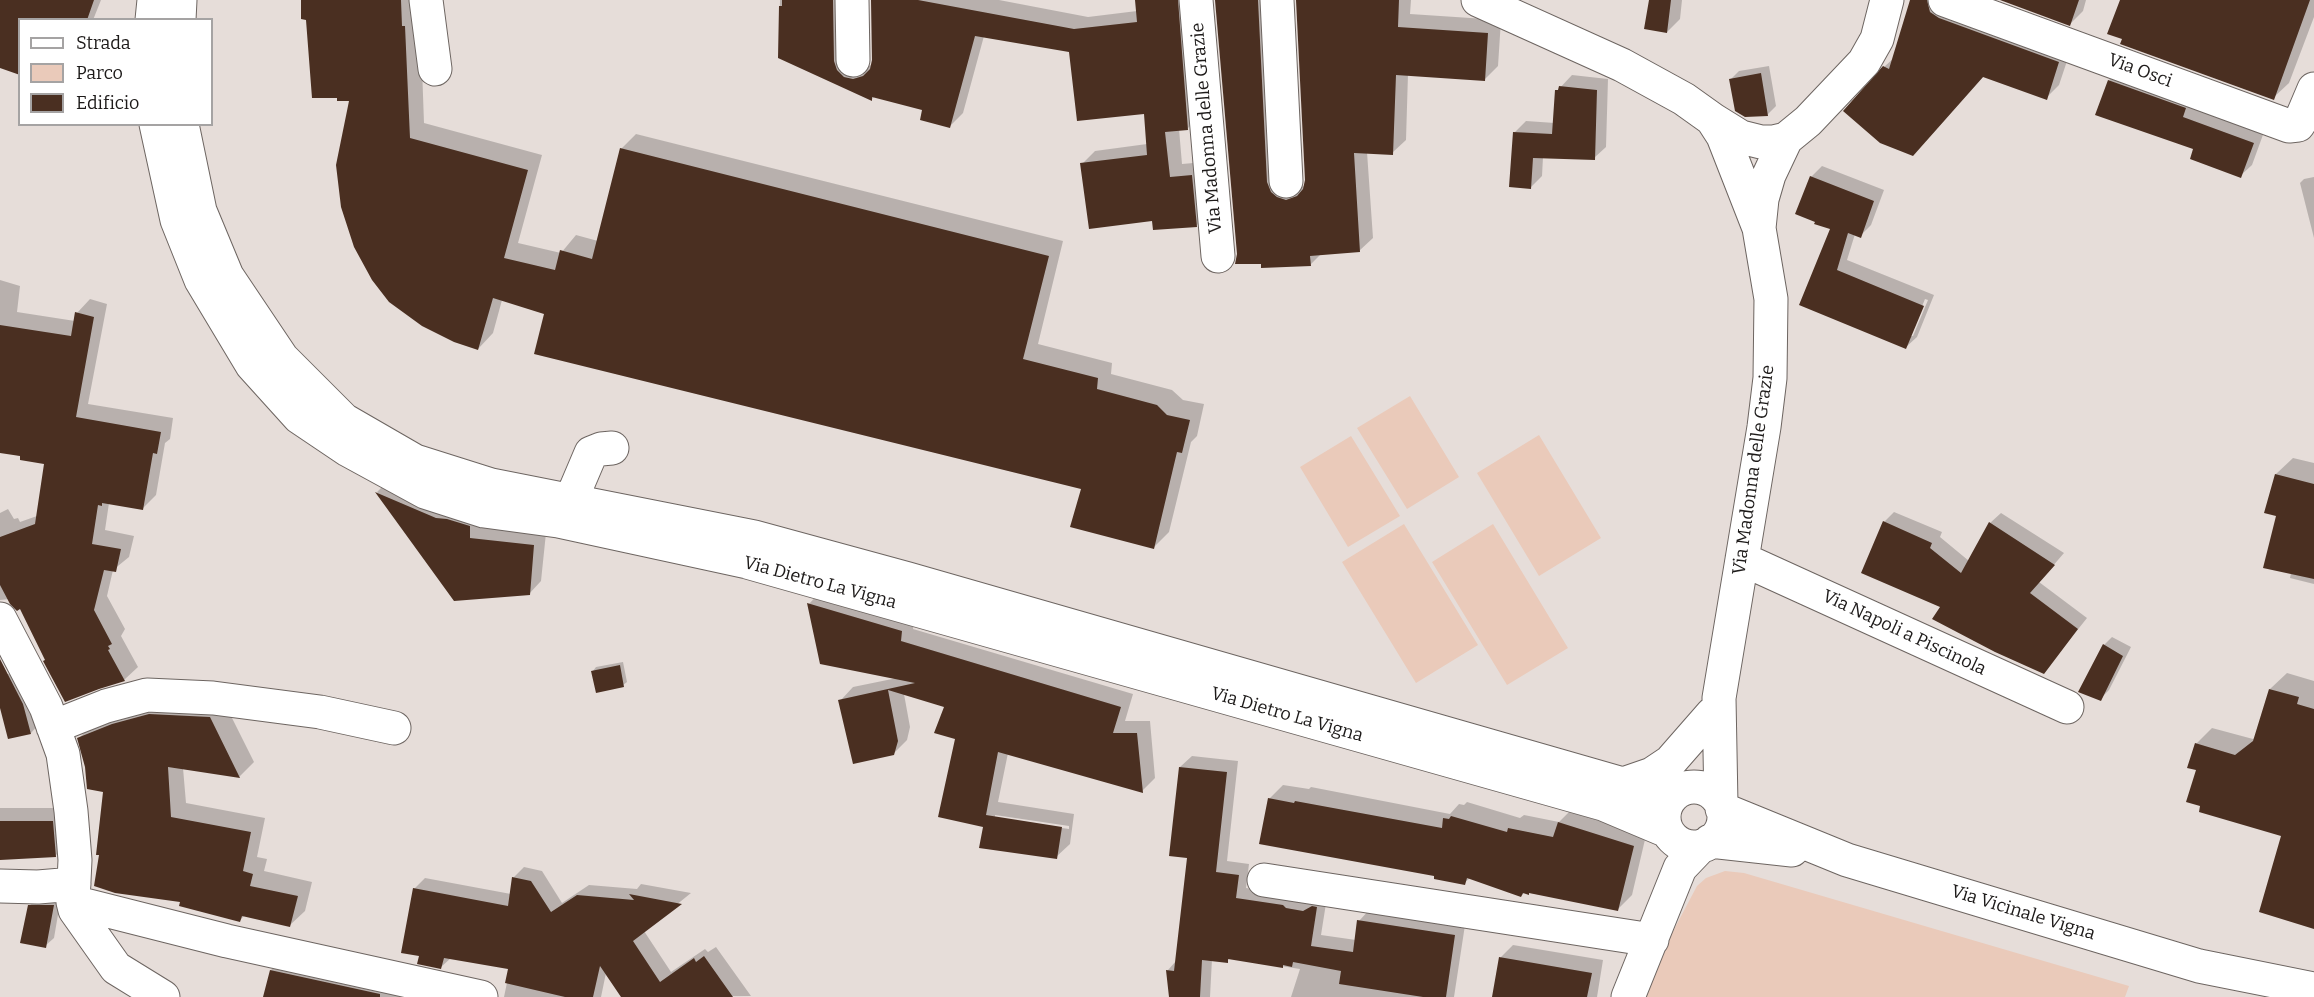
<!DOCTYPE html>
<html>
<head>
<meta charset="utf-8">
<style>
  body { margin:0 }
  #map { position:relative; width:2314px; height:997px; overflow:hidden; background:#e6ddd9; font-family:Bitter,serif }
  canvas { display:block }
  .legend { position:absolute; left:18px; top:18px; width:195px; height:108px; box-sizing:border-box; background:#fff; border:2px solid #a5a3a3; margin:0; padding:8px 10px; list-style:none; font-size:18px; color:#1d1a19 }
  .legend li { display:flex; align-items:center; gap:12px; height:30px }
  .legend b { width:30px; border:2px solid #a5a3a3 }
</style>
</head>
<body>
<div id="map">
<canvas width="2314" height="997"></canvas>
<ul class="legend">
<li><b style="height:8px;background:#fff"></b>Strada</li>
<li><b style="height:16px;background:#eacaba"></b>Parco</li>
<li><b style="height:16px;background:#4a2f21"></b>Edificio</li>
</ul>
</div>
<script>
const ctx = document.querySelector('canvas').getContext('2d');
ctx.lineJoin = 'round';
function fillPath(path, color) {
  ctx.fillStyle = color;
  ctx.fill(path, 'evenodd');
}
function toPath(rows) {
  const path = new Path2D();
  for (const r of rows) {
    if (r.length === 3) {
      path.moveTo(r[0] + r[2], r[1]);
      path.arc(r[0], r[1], r[2], 0, 2 * Math.PI);
      continue;
    }
    path.moveTo(r[0], r[1]);
    for (let i = 2; i < r.length; i += 2) path.lineTo(r[i], r[i + 1]);
  }
  return path;
}
function stroke(path, color, width, dash) {
  ctx.strokeStyle = color;
  ctx.lineWidth = width;
  ctx.lineCap = dash ? 'butt' : 'round';
  ctx.setLineDash(dash || []);
  ctx.stroke(path);
}
function write(font, color, halo, rows, align = 'center') {
  ctx.font = font + ' Bitter,serif';
  ctx.lineWidth = 6;
  ctx.setLineDash([]);
  ctx.textBaseline = 'middle';
  ctx.strokeStyle = halo;
  ctx.fillStyle = color;
  for (const [text, x, y, turn = 0] of rows) {
    ctx.save();
    ctx.translate(x, y);
    ctx.rotate((+turn || 0) * Math.PI / 180);
    ctx.textAlign = isNaN(turn) ? turn : align;
    if (halo) ctx.strokeText(text, 0, 0);
    ctx.fillText(text, 0, 0);
    ctx.restore();
  }
}
const green = toPath([
  [1410,396,1459,477,1407,509,1357,428],
  [1539,435,1601,538,1539,576,1477,473],
  [1351,436,1400,516,1348,547,1300,467],
  [1404,524,1478,645,1416,683,1342,562],
  [1493,524,1568,648,1507,685,1432,562],
  [1725,871,1744,873,2129,986,2125,997,1641,997,1652,971,1697,886,1706,878]
]);
const shadow = toPath([
  [0,0,101,0,93,20,20,20,0,66],
  [303,0,416,0,420,11,424,123,542,155,518,243,561,253,576,235,598,241,621,149,636,134,1063,241,1038,344,1112,363,1111,374,1172,390,1183,400,1204,404,1197,436,1191,442,1169,532,1154,547,1082,488,502,300,493,333,478,349,307,18],
  [780,0,846,0,858,64,868,66,872,65,872,0,999,0,1088,17,1137,11,1137,0,1191,0,1201,115,1188,128,1179,129,1182,164,1205,162,1209,213,1196,226,1153,219,1082,164,1095,151,1147,144,1145,113,1070,51,984,36,963,113,949,127,924,109,875,96,872,99,779,57],
  [1216,0,1271,0,1300,187,1305,186,1306,180,1297,0,1411,0,1410,14,1501,20,1498,66,1485,79,1408,74,1406,140,1392,153,1367,152,1373,238,1359,251,1322,253,1310,265,1262,262,1238,254],
  [1650,0,1682,0,1680,19,1667,32],
  [1913,0,1945,0,2071,49,2059,85,2046,98,1984,76,1926,141,1884,67,1895,57],
  [2004,0,2086,0,2083,11,2070,24],
  [2121,0,2314,0,2314,17,2289,83,2273,98],
  [1769,66,1776,106,1767,115,1731,79,1739,71],
  [2120,69,2264,132,2252,165,2240,176,2195,148,2109,80],
  [1572,75,1608,79,1606,147,1594,158,1543,157,1542,176,1530,188,1514,133,1526,121,1555,123,1557,91],
  [1822,166,1884,190,1871,225,1860,236,1855,234,1847,260,1934,295,1917,337,1906,347,1801,305,1832,228,1811,177],
  [1925,299,1928,300,1913,336,1910,336],
  [2314,177,2314,238,2300,183,2304,179],
  [0,280,20,286,17,312,75,321,77,313,90,299,107,304,88,404,173,418,170,439,165,443,156,495,142,509,109,503,105,530,134,536,129,557,113,570,107,596,125,629,121,636,138,667,124,680,46,659,21,607,10,599,0,600,0,513,8,509,14,519,18,518,20,522,37,516,45,462,0,451],
  [2293,458,2314,463,2314,584,2290,578,2291,573,2278,515,2276,474],
  [389,480,546,533,541,581,529,594,455,599,377,492],
  [1894,512,1942,532,1940,537,1969,561,1990,523,2001,513,2064,553,2039,582,2087,618,2044,672,1942,606,1884,522],
  [821,591,915,618,913,629,1133,694,1125,721,1150,721,1155,778,1142,791,1008,753,998,802,1074,814,1070,844,1056,857,985,825,946,706,904,694,910,727,907,740,894,753,840,701,853,687,897,678,809,604],
  [995,815,1069,826,1069,829,995,818],
  [2112,637,2131,647,2109,690,2100,699,2104,645],
  [623,662,627,682,623,685,593,671,596,667],
  [17,669,39,724,31,733,0,702,0,679],
  [2287,673,2314,681,2314,923,2283,835,2197,769,2196,744,2212,728,2253,739,2256,737,2270,689],
  [224,702,254,762,239,777,183,768,186,803,265,818,257,857,267,859,264,871,312,882,305,911,290,925,245,915,240,920,182,900,101,854,105,790,87,767,79,738,94,723,128,710],
  [1192,756,1238,761,1227,861,1249,864,1246,888,1294,895,1327,897,1321,935,1356,940,1359,921,1370,909,1465,925,1454,997,1291,997,1300,969,1230,958,1227,961,1212,959,1210,997,1170,997,1168,970,1176,961,1189,856,1180,767],
  [1283,785,1309,789,1311,787,1450,814,1459,804,1464,805,1467,802,1520,818,1524,815,1559,822,1573,808,1647,831,1632,895,1618,909,1525,892,1521,896,1470,878,1464,883,1436,875,1269,799],
  [0,808,66,808,69,842,55,856,0,858],
  [524,867,542,871,562,903,589,885,637,889,641,884,691,893,644,931,671,972,705,949,708,952,716,947,751,996,622,997,606,973,601,997,504,997,510,968,451,958,441,967,421,955,414,889,425,878,511,894,513,878],
  [61,897,54,938,45,946,29,906,38,898],
  [1513,945,1603,960,1597,997,1498,997,1501,957],
  [282,959,452,997,265,997,271,970]
]);
const building = toPath([
  [0,0,94,0,87,20,20,20,20,75,0,68],
  [301,0,401,0,402,26,405,26,410,138,528,170,504,258,555,270,560,250,592,259,620,148,1049,256,1023,359,1098,378,1097,389,1157,405,1167,415,1190,420,1182,453,1177,452,1154,549,1070,527,1081,489,534,354,544,314,493,298,478,350,454,342,422,326,389,302,372,280,354,247,341,207,336,165,349,101,337,101,337,98,312,98,306,20,301,19],
  [782,0,833,0,834,61,837,70,844,77,853,79,863,76,870,69,872,60,871,0,918,0,1074,29,1137,22,1135,0,1178,0,1188,130,1165,132,1170,177,1192,175,1197,227,1153,230,1152,221,1089,229,1080,163,1147,155,1144,114,1077,121,1069,52,975,36,950,128,920,120,922,110,872,97,872,101,778,58,779,6,782,6],
  [1215,0,1258,0,1267,182,1271,192,1277,197,1286,200,1297,196,1303,189,1305,180,1296,0,1399,0,1398,27,1488,33,1485,81,1396,75,1393,155,1354,153,1360,252,1310,256,1311,266,1261,268,1261,264,1235,264,1237,254],
  [1649,0,1671,0,1667,33,1644,29],
  [1910,0,1927,0,1930,12,1939,18,2059,62,2047,100,1983,77,1913,156,1880,143,1843,111,1883,66,1889,69],
  [2000,0,2079,0,2070,26],
  [2120,0,2310,0,2274,100,2120,44,2122,39,2107,34],
  [1761,73,1768,116,1745,117,1735,111,1729,79],
  [2108,80,2186,108,2183,117,2254,143,2241,178,2190,159,2193,149,2095,115],
  [1559,86,1597,90,1595,160,1533,158,1531,189,1509,187,1513,132,1552,134,1555,90,1558,90],
  [1810,176,1874,201,1861,238,1848,233,1837,270,1924,306,1906,349,1799,305,1830,229,1814,224,1815,222,1795,214],
  [75,312,94,317,76,417,161,432,157,454,153,453,143,510,102,503,102,506,98,505,92,544,121,549,116,572,104,570,94,610,112,644,108,646,110,649,108,650,125,681,99,689,65,702,43,661,45,660,20,609,17,611,10,604,0,585,0,537,35,524,44,464,20,460,20,456,0,453,0,325,71,336],
  [2275,474,2314,484,2314,579,2263,568,2276,516,2264,513],
  [375,492,436,518,447,519,470,526,470,538,534,545,530,595,454,601],
  [1883,521,1932,543,1930,548,1961,573,1989,522,2055,565,2030,593,2078,629,2044,674,1995,652,1932,619,1940,607,1861,573],
  [807,603,902,631,901,641,1121,707,1113,733,1137,733,1143,793,998,752,986,815,1062,827,1057,859,979,848,983,827,938,817,955,739,934,733,944,707,888,690,898,741,894,755,853,764,838,700,915,683,820,664],
  [2103,644,2123,656,2101,701,2078,692],
  [0,659,23,704,31,734,8,739,0,708],
  [620,665,624,687,596,693,591,671],
  [2269,689,2299,697,2297,704,2314,709,2314,929,2259,912,2281,836,2199,812,2200,806,2186,802,2196,770,2187,768,2195,743,2235,755,2253,741],
  [149,714,210,717,240,778,168,767,171,817,251,832,243,871,253,874,250,886,298,896,290,927,242,916,240,922,179,906,180,902,115,893,94,886,99,855,96,855,103,792,87,789,85,767,77,738,112,724],
  [1179,767,1227,772,1216,872,1239,875,1236,898,1283,905,1286,908,1303,911,1312,906,1317,907,1311,946,1353,952,1357,920,1455,935,1446,997,1423,997,1339,984,1341,971,1293,962,1292,967,1283,965,1283,968,1228,959,1228,963,1202,960,1200,997,1169,997,1166,970,1174,971,1187,858,1169,856],
  [1268,798,1294,803,1295,801,1442,828,1443,818,1449,819,1451,816,1507,832,1508,828,1553,837,1558,822,1634,846,1618,911,1529,893,1529,895,1523,893,1521,897,1467,878,1465,885,1434,879,1434,876,1259,844],
  [0,821,53,821,56,857,0,860],
  [512,877,531,881,551,912,577,895,634,900,629,894,682,904,633,941,660,982,694,958,696,962,704,956,733,997,621,997,600,966,593,997,565,997,505,983,508,969,444,958,441,969,417,964,419,956,401,953,413,888,508,906],
  [28,905,54,905,46,948,20,943],
  [1499,957,1592,973,1587,997,1492,997],
  [270,970,380,994,380,997,263,997]
]);
const minor = toPath([
  [426,0,435,69],
  [852,0,853,60],
  [1196,0,1218,256],
  [1277,0,1286,181],
  [1478,0,1622,65,1684,99,1712,119,1723,136,1759,228,1771,299,1770,378,1764,427,1719,698,1721,804],
  [1945,0,2289,126,2298,125,2300,122,2314,89],
  [152,20,154,0],
  [179,20,180,0],
  [1712,119,1741,137,1761,142,1773,142,1786,139],
  [156,124,177,220,201,280,252,365,299,417,348,450,425,492,484,511,558,521,747,562,1603,804,1667,831],
  [182,124,200,211,227,276,282,358,344,420,415,461,491,485,754,537,908,579,1623,784,1672,796],
  [1759,228,1762,199,1769,175,1786,139,1808,121,1864,62,1877,39,1887,0],
  [571,500,591,453,601,449,612,448],
  [1742,559,2067,707],
  [0,619,46,707,63,754,71,811,75,860,73,902,75,910,116,968,163,997],
  [53,727,106,706,147,695,213,698,320,712,394,728],
  [1623,784,1652,774,1670,762,1712,714],
  [1694,817,30],
  [1722,809,1847,860,2199,966,2314,989],
  [1710,841,1792,850],
  [1264,880,1652,940],
  [0,886,38,887,74,884],
  [73,902,227,941,481,997],
  [1628,997,1680,868,1701,846]
]);
const streetNames = [
  ["Via Osci",2140,71,20],
  ["Via Madonna delle Grazie",1207,128,-95],
  ["Via Madonna delle Grazie",1754,470,-82],
  ["Via Dietro La Vigna",820,583,15],
  ["Via Napoli a Piscinola",1904,633,25],
  ["Via Dietro La Vigna",1287,715,16],
  ["Via Vicinale Vigna",2023,913,17]
];
fillPath(green, '#eacaba');
fillPath(shadow, '#0003');
fillPath(building, '#4a2f21');
stroke(minor, '#6d6561', 35);
stroke(minor, '#fff', 33);
write('18px', '#1d1a19', '#fff', streetNames);
</script>
</body>
</html>
